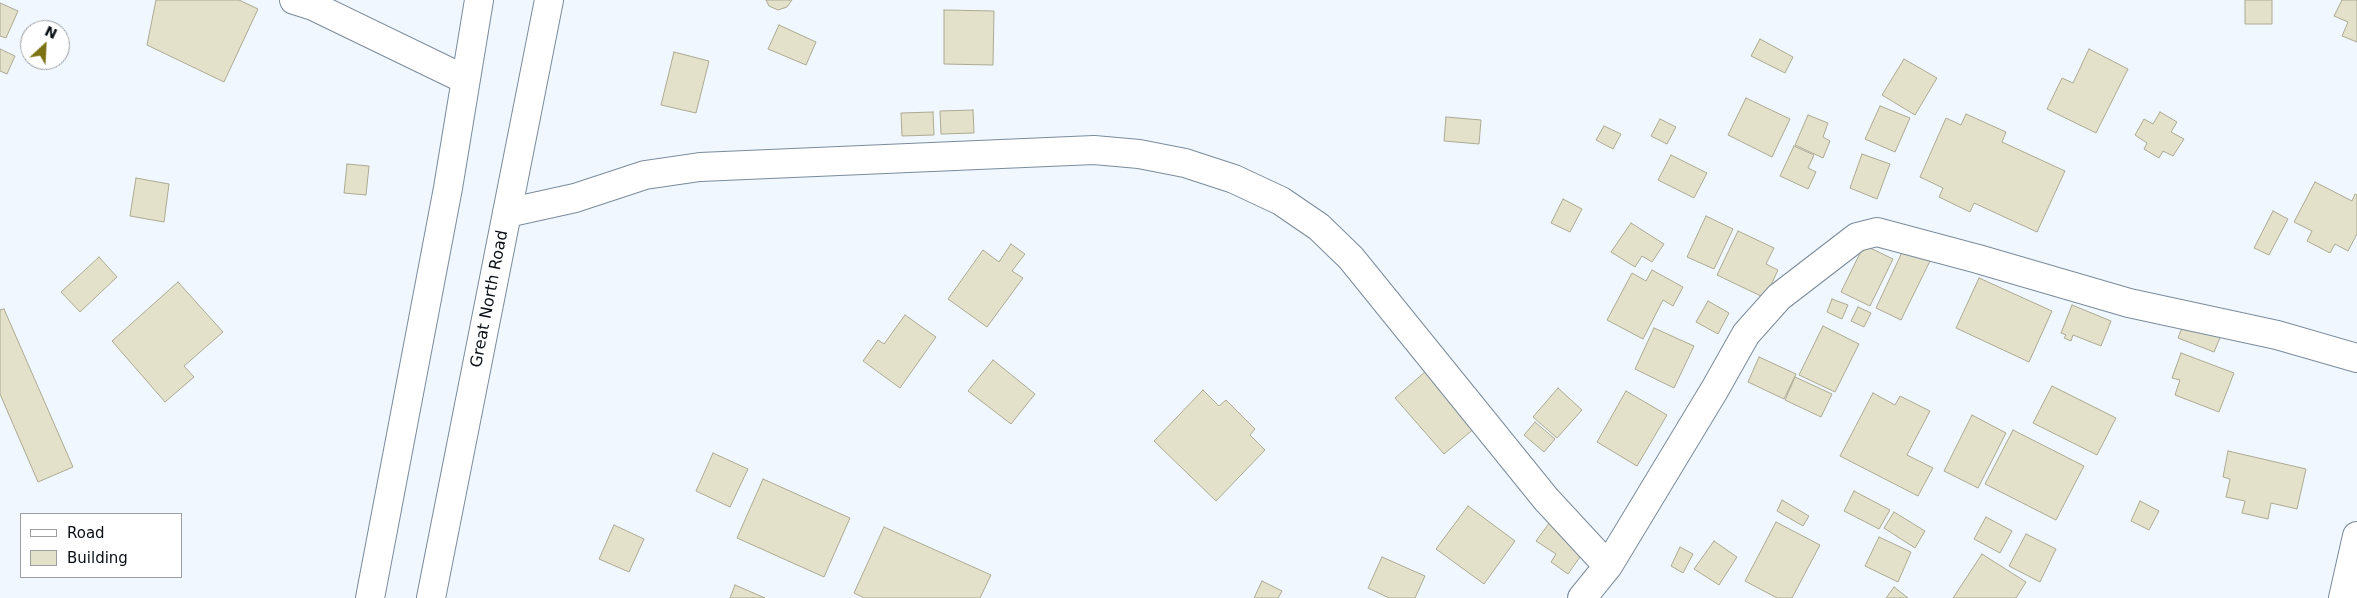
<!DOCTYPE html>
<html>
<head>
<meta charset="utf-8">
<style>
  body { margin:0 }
  #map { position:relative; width:2357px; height:598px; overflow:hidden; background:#f0f7fe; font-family:"DejaVu Sans",sans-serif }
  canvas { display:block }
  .legend { position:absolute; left:20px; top:513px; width:162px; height:65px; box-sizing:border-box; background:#fff; border:1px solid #9c9fa1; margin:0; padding:6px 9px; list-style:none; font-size:15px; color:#080e14 }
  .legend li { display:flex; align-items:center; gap:10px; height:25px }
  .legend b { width:25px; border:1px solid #9c9fa1 }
  .north { position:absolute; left:20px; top:20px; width:50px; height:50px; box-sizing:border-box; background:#fff; border:1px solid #9c9fa1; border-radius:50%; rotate:25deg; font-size:14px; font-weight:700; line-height:20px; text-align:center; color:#080e14 }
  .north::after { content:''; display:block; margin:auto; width:18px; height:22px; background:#7c7214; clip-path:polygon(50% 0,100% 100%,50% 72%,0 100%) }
</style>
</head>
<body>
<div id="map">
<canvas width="2357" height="598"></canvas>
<ul class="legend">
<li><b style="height:6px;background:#fff"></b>Road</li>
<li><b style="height:14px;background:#e3e1c9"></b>Building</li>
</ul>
<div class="north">N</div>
</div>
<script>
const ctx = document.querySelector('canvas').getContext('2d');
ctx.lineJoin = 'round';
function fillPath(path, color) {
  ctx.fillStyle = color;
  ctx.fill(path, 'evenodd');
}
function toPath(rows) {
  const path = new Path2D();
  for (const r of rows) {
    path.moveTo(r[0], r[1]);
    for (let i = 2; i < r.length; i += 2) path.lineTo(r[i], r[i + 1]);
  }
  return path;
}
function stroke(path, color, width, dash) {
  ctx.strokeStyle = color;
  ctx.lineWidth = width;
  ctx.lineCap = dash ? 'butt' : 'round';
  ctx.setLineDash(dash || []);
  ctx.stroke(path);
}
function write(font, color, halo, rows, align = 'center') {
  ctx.font = font + ' "DejaVu Sans",sans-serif';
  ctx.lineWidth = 4.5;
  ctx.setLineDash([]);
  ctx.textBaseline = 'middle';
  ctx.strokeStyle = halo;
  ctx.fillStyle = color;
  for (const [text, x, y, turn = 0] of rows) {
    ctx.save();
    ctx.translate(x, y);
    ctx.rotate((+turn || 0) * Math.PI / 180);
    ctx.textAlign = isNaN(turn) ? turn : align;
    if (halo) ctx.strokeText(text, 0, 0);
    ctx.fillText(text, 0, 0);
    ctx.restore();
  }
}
const building = toPath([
  [156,0,239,0,258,9,224,82,147,45,156,0],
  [766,0,792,0,787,7,778,10,769,6,766,0],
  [2245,0,2272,0,2272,24,2245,24,2245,0],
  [2342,0,2357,0,2357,42,2342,36,2348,22,2334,16,2342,0],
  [0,3,18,11,6,38,0,36,0,3],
  [944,10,994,11,993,65,944,64,944,10],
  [779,25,816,42,806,65,768,49,779,25],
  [1760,39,1793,57,1785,73,1751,56,1760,39],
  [0,49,15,56,7,74,0,71,0,49],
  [2089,49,2128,69,2096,133,2047,109,2062,78,2073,83,2089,49],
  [674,52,709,61,696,113,661,105,674,52],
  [1904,59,1937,78,1915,115,1882,95,1904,59],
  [1746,98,1790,119,1772,157,1728,135,1746,98],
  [1880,106,1910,118,1895,152,1865,139,1880,106],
  [973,110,974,133,941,134,940,111,973,110],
  [933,112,934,135,902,136,901,113,933,112],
  [2160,112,2177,122,2171,132,2184,139,2173,156,2163,151,2159,158,2144,149,2147,143,2135,135,2144,119,2153,124,2160,112],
  [1966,114,2006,132,2002,142,2065,171,2037,232,1974,203,1970,212,1939,197,1943,188,1920,177,1946,118,1961,125,1966,114],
  [1808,115,1828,123,1823,137,1830,141,1823,158,1795,145,1808,115],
  [1446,117,1481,120,1479,144,1444,141,1446,117],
  [1660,119,1676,127,1667,144,1651,136,1660,119],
  [1604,126,1621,134,1613,149,1596,140,1604,126],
  [1794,146,1814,155,1808,168,1816,172,1808,189,1780,176,1794,146],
  [1862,154,1890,164,1877,199,1850,188,1862,154],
  [1671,155,1707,173,1694,198,1658,180,1671,155],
  [347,164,369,166,366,195,344,193,347,164],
  [136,178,169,184,164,222,130,216,136,178],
  [2315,182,2352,201,2355,194,2357,195,2357,234,2348,251,2335,244,2330,253,2307,241,2312,231,2294,222,2315,182],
  [1563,199,1582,209,1570,232,1551,223,1563,199],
  [2273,211,2288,219,2269,255,2254,248,2273,211],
  [1706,216,1733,229,1714,269,1687,257,1706,216],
  [1631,223,1664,244,1652,262,1642,256,1635,267,1611,252,1631,223],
  [1738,231,1774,248,1766,264,1778,270,1765,298,1717,275,1738,231],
  [1011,244,1025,254,1012,271,1023,278,987,327,948,299,983,250,999,262,1011,244],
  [1864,245,1893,259,1870,306,1841,292,1864,245],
  [1905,246,1931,259,1901,320,1876,308,1905,246],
  [99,257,117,277,80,312,61,292,99,257],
  [1652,270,1683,287,1673,306,1663,300,1643,339,1607,320,1632,273,1646,281,1652,270],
  [1979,278,2052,311,2029,362,1956,328,1979,278],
  [178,282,223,332,184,366,194,377,165,402,112,341,178,282],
  [1832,299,1848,305,1842,319,1827,312,1832,299],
  [1708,301,1729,313,1718,334,1696,322,1708,301],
  [2072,305,2111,321,2101,346,2073,335,2071,341,2064,338,2066,335,2061,333,2072,305],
  [1858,307,1871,313,1864,327,1851,321,1858,307],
  [4,309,73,467,38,482,0,394,0,310,4,309],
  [905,315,936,337,900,388,863,361,878,340,884,344,905,315],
  [2186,318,2222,333,2214,352,2178,338,2186,318],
  [1823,326,1859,344,1835,392,1799,375,1823,326],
  [1654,328,1694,346,1674,388,1635,369,1654,328],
  [2181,353,2234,373,2219,412,2175,395,2180,380,2172,378,2181,353],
  [1759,357,1796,374,1784,399,1748,382,1759,357],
  [993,360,1035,394,1011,424,968,391,993,360],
  [1426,371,1476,427,1444,454,1395,398,1426,371],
  [1795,377,1832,394,1821,417,1785,400,1795,377],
  [2052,386,2116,418,2097,455,2033,423,2052,386],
  [1558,388,1582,410,1557,438,1533,417,1558,388],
  [1203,390,1219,406,1226,400,1255,429,1250,435,1265,450,1216,501,1154,441,1203,390],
  [1626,391,1667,415,1637,466,1597,442,1626,391],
  [1873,393,1895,405,1900,396,1930,411,1907,455,1933,468,1918,496,1840,456,1873,393],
  [1972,415,2006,433,1978,488,1944,471,1972,415],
  [1535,422,1555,439,1544,452,1524,435,1535,422],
  [2013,430,2084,466,2056,520,1985,484,2013,430],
  [2228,451,2306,469,2297,509,2271,503,2268,519,2242,513,2245,501,2226,497,2230,479,2223,477,2228,451],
  [713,453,748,469,730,507,696,491,713,453],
  [763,479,850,518,824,577,737,538,763,479],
  [1854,491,1890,510,1879,529,1844,511,1854,491],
  [1782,500,1809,516,1803,526,1777,511,1782,500],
  [2140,501,2159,511,2149,530,2131,521,2140,501],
  [1468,506,1515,541,1484,584,1436,549,1468,506],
  [1894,512,1925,531,1915,548,1884,528,1894,512],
  [1986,517,2012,531,2000,553,1974,539,1986,517],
  [1550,522,1587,547,1568,574,1551,562,1556,554,1536,541,1550,522],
  [1776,522,1820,545,1792,598,1777,598,1745,581,1776,522],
  [614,525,644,539,629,572,599,559,614,525],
  [884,527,991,575,980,598,864,598,854,593,884,527],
  [2026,534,2056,549,2040,582,2009,566,2026,534],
  [1879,537,1911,552,1898,582,1865,566,1879,537],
  [1714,541,1737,557,1719,585,1694,569,1714,541],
  [1680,547,1693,554,1683,573,1671,566,1680,547],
  [1982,554,2026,582,2016,598,1953,598,1982,554],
  [1382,557,1425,576,1415,598,1389,598,1368,588,1382,557],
  [1262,581,1282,591,1278,598,1254,598,1262,581],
  [735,585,765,598,730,598,735,585],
  [1894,587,1908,598,1886,598,1894,587]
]);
const minor = toPath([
  [294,0,313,6,464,79],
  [507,213,575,198,645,175,700,167,1094,150,1139,154,1185,163,1234,179,1281,201,1319,227,1351,258,1546,499,1608,566],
  [1582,598,1608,566,1715,389,1746,334,1779,297,1857,237,1877,232,1978,259,2129,303,2277,335,2357,358],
  [2343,598,2357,536]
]);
const highway = toPath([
  [370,598,448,188,479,0],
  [431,598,549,0]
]);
const streetNames = [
  ["Great North Road",490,299,-79]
];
fillPath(building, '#e3e1c9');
stroke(building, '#acaa93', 1);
stroke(minor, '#7b8b9b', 30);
stroke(highway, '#7b8b9b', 30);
stroke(minor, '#fff', 28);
stroke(highway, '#fff', 28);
write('16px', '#080e14', '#fff', streetNames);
</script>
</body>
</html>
